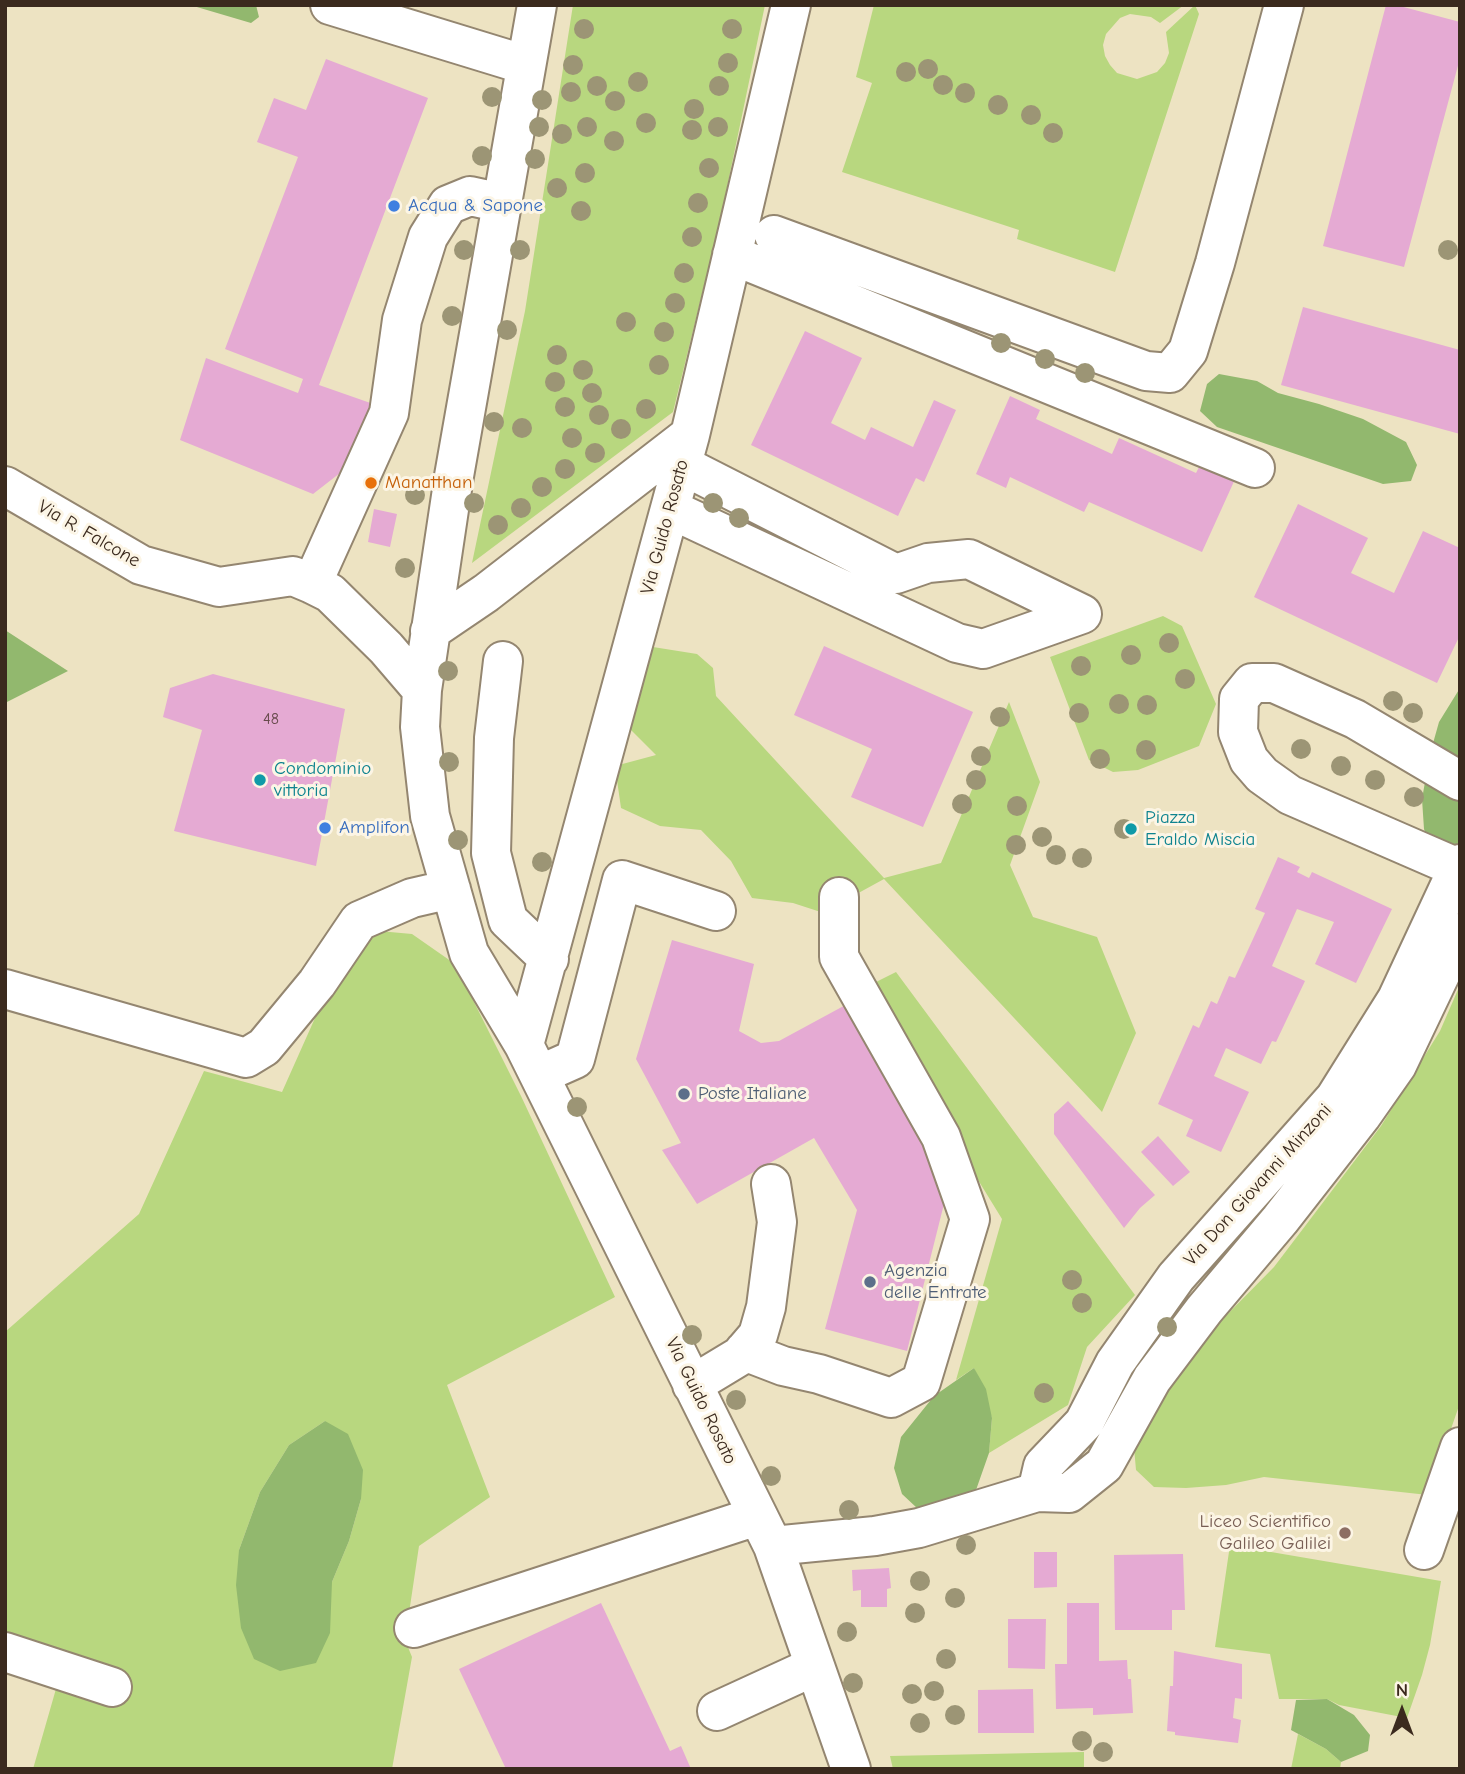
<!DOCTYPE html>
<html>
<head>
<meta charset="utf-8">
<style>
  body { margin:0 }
  #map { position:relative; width:1465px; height:1774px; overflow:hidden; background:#ede3c2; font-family:"Comic Neue",sans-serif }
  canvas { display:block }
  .frame { position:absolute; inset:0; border:7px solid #3b2a1e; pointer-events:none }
  .north { position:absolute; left:1367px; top:1676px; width:70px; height:70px; -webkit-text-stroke:5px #fcf5e5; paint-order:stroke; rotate:0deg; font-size:19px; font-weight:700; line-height:28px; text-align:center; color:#3b2a1e }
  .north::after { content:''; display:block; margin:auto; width:24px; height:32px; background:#3b2a1e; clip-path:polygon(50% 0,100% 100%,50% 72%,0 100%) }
</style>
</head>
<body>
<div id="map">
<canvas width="1465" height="1774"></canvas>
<div class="frame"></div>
<div class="north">N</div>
</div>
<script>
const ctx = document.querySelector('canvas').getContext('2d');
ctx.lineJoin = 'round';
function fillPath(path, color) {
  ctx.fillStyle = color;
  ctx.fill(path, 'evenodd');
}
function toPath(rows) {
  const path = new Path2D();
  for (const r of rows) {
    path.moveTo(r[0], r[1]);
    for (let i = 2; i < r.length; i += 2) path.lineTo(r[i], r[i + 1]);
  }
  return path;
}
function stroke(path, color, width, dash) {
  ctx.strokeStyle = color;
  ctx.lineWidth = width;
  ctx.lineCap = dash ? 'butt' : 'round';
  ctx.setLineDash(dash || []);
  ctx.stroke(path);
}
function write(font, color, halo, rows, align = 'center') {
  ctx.font = font + ' "Comic Neue",sans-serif';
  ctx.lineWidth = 6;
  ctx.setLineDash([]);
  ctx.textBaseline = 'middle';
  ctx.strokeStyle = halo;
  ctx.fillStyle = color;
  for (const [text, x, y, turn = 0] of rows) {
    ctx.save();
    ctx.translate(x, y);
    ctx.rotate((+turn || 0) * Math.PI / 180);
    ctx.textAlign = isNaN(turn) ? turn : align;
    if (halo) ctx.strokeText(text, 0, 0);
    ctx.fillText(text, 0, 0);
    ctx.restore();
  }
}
const green = toPath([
  [573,5,765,5,720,221,673,412,472,563,525,311],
  [874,5,1184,5,1160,23,1151,17,1130,14,1120,18,1106,34,1103,45,1105,56,1110,65,1117,73,1137,79,1157,72,1165,63,1169,53,1166,32,1195,5,1199,14,1115,272,1017,239,1019,230,842,172,872,83,856,77],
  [1163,616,1182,626,1216,704,1199,746,1138,770,1113,772,1089,760,1050,657],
  [653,647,697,654,713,668,716,696,884,878,941,863,1009,702,1040,782,1010,865,1033,917,1097,937,1136,1033,1102,1112,884,879,853,896,833,916,793,903,752,898,731,861,701,830,660,826,621,808,615,766,656,755,627,726,632,684],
  [379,931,412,934,455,964,521,1096,615,1297,447,1385,490,1497,419,1546,405,1640,412,1657,392,1769,33,1769,66,1654,5,1633,5,1332,139,1214,204,1071,282,1092,332,980],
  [325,1421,361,1499,349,1541,332,1582,239,1550,260,1492,289,1445],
  [896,972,1135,1295,1087,1347,1068,1405,989,1453,992,1418,974,1368,956,1380,1002,1219,956,1144,870,985],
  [1460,985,1460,1403,1428,1495,1264,1477,1226,1485,1186,1488,1154,1487,1136,1470,1133,1436,1205,1337,1274,1267,1381,1126,1440,1031],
  [1230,1545,1441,1581,1430,1645,1422,1675,1407,1718,1339,1705,1327,1699,1279,1699,1270,1654,1215,1647],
  [1298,1734,1326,1749,1341,1762,1340,1769,1291,1769],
  [1084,1752,1084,1769,893,1769,890,1756]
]);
const forest = toPath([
  [190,5,256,5,259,17,251,23],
  [1219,374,1257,381,1278,393,1319,404,1363,419,1406,442,1417,465,1411,481,1383,484,1217,427,1200,411,1207,384],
  [5,630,68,671,5,703],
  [1460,688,1460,845,1450,866,1430,847,1424,829,1422,799,1430,754,1439,722],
  [974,1368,986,1389,992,1418,989,1453,976,1490,952,1505,936,1508,917,1508,902,1494,894,1468,901,1437,934,1396],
  [325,1421,348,1434,363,1470,361,1499,349,1541,332,1582,330,1633,316,1663,280,1671,254,1659,241,1628,236,1585,239,1550,260,1492,289,1445],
  [1327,1699,1354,1715,1370,1735,1368,1751,1341,1762,1326,1749,1291,1730,1296,1700]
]);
const building = toPath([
  [1386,5,1396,5,1460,22,1460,58,1404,267,1323,246],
  [326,59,428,98,319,385,379,406,340,473,313,494,180,440,206,358,298,393,303,379,225,349,298,157,257,142,274,98,306,110],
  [1303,307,1460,350,1460,434,1281,385],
  [805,331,862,358,831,423,865,440,871,427,913,447,934,400,956,410,924,482,916,478,898,516,751,445],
  [1010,396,1040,410,1036,419,1112,454,1119,438,1196,473,1202,461,1236,477,1202,552,1089,502,1084,512,1010,477,1006,488,976,474],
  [1298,504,1368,538,1351,573,1394,593,1423,531,1460,548,1460,635,1437,683,1254,597],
  [374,509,397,514,390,547,368,542],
  [824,646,973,712,923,827,851,797,872,749,794,715],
  [213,674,345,709,316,866,174,831,202,730,163,717,170,688],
  [1278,857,1300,867,1297,872,1309,878,1312,872,1392,909,1356,983,1315,964,1334,922,1297,909,1272,966,1305,981,1276,1042,1272,1041,1261,1064,1226,1048,1214,1076,1249,1092,1221,1152,1186,1136,1193,1120,1158,1104,1193,1025,1199,1028,1211,1001,1217,1004,1229,976,1235,978,1265,913,1255,909],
  [672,940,754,964,739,1031,761,1043,779,1041,851,1002,948,1188,907,1351,825,1329,857,1210,814,1138,697,1204,662,1150,681,1143,636,1059],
  [1068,1101,1155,1195,1140,1208,1124,1228,1054,1134,1054,1114],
  [1158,1136,1190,1172,1173,1186,1141,1152],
  [1034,1552,1057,1552,1057,1587,1034,1588],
  [1183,1554,1185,1610,1172,1610,1172,1630,1115,1630,1114,1555],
  [889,1568,891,1588,887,1589,887,1607,861,1607,861,1590,853,1591,852,1570],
  [601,1603,670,1751,681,1746,691,1769,506,1769,459,1669],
  [1067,1603,1099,1603,1099,1661,1127,1660,1128,1679,1131,1679,1133,1713,1093,1715,1093,1708,1056,1709,1055,1664,1067,1664],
  [1008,1619,1046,1619,1045,1669,1008,1668],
  [1174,1651,1242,1664,1242,1699,1235,1698,1233,1718,1241,1720,1238,1743,1175,1735,1175,1732,1167,1731,1170,1686,1173,1686],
  [1033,1689,1034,1733,978,1733,978,1690]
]);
const minor = toPath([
  [330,5,526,65],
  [537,5,454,476,422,690,420,727,430,816,469,953,524,1045,773,1546,851,1769],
  [774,235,1146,371,1170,373,1188,351,1215,263,1284,5],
  [732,255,1255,468],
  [5,486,141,565,219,587,293,576,312,584,330,593,386,648,422,690],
  [670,509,957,643,983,649,1082,614,969,559,928,563,896,574,682,465],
  [312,584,389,413,402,320,428,237,448,205,470,196,502,203],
  [430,631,486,593,690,435],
  [503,661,494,738,491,853,508,920,549,959],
  [1458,868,1290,795,1262,775,1249,760,1238,732,1239,699,1252,683,1274,683,1355,719,1460,781],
  [5,989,246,1058,264,1047,317,983,359,921,412,898,451,889],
  [524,1045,690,435,791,5],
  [539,1075,575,1059,622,880,716,911],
  [744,1351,783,1366,819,1374,891,1398,921,1382,970,1219,941,1137,839,957,839,897],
  [692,1385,740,1356,758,1335,766,1307,777,1222,771,1184],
  [1037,1492,1043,1466,1084,1423,1115,1363,1176,1277,1335,1098,1397,999,1460,864],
  [773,1546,875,1536,919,1528,1037,1492,1069,1493,1104,1465,1152,1379,1204,1310,1280,1220,1362,1115,1397,1065,1460,933],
  [1424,1550,1460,1447],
  [414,1628,757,1516],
  [5,1652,112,1687],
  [717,1711,815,1666]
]);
const trees = [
  [584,29],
  [732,29],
  [728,63],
  [573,65],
  [928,69],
  [906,72],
  [638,82],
  [943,85],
  [597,86],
  [719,86],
  [571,92],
  [965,93],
  [492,97],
  [542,100],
  [615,101],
  [998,105],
  [694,109],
  [1031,115],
  [646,123],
  [539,127],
  [587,127],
  [718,127],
  [692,130],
  [1053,133],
  [562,134],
  [614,141],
  [482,156],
  [535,159],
  [709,168],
  [585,173],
  [557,188],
  [698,203],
  [581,211],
  [692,237],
  [464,250],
  [520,250],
  [1448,250],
  [684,273],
  [675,303],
  [452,316],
  [626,322],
  [507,330],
  [664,332],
  [1001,343],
  [557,355],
  [1045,359],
  [659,365],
  [583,370],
  [1085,373],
  [555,382],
  [592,393],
  [565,407],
  [646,409],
  [599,415],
  [494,422],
  [522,428],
  [621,429],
  [572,438],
  [595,453],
  [565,469],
  [542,487],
  [415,495],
  [474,503],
  [713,503],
  [521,508],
  [739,518],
  [498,525],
  [405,568],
  [1169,643],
  [1131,655],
  [1081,666],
  [448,671],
  [1185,679],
  [1393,701],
  [1119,704],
  [1147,705],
  [1079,713],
  [1413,713],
  [1000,717],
  [1301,749],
  [1146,750],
  [981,756],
  [1100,759],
  [449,762],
  [1341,766],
  [976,780],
  [1375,780],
  [1414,797],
  [962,804],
  [1017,806],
  [1124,829],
  [1042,837],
  [458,840],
  [1016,845],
  [1056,855],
  [1082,858],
  [542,862],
  [577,1107],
  [1072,1280],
  [1082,1303],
  [1167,1327],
  [692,1335],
  [1044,1393],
  [736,1400],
  [771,1476],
  [849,1510],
  [966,1545],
  [920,1581],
  [955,1598],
  [915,1613],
  [847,1632],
  [946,1659],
  [853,1683],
  [934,1691],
  [912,1694],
  [955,1715],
  [920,1723],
  [1082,1741],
  [1103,1752]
];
const markers = [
  [394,206,7,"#3f7fe0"],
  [371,483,7,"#e8710a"],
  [260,780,7,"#0f9aa8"],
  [325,828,7,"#3f7fe0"],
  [1131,829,7,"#0f9aa8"],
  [684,1094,7,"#5c6f8a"],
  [870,1282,7,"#5c6f8a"],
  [1345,1533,7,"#8d6e63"]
];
const numberNames = [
  ["48",271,719]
];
const shopNames = [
  ["Acqua & Sapone",408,206],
  ["Amplifon",339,828]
];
const foodNames = [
  ["Manatthan",385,483]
];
const streetNames = [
  ["Via Guido Rosato",665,527,-75],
  ["Via R. Falcone",89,534,30],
  ["Via Don Giovanni Minzoni",1258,1185,-48],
  ["Via Guido Rosato",701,1401,64]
];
const cultureNames = [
  ["Condominio",274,769],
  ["vittoria",274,791],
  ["Piazza",1145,818],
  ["Eraldo Miscia",1145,840]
];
const serviceNames = [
  ["Poste Italiane",698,1094],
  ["Agenzia",884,1271],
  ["delle Entrate",884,1293]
];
const educationNames = [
  ["Liceo Scientifico",1331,1522],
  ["Galileo Galilei",1331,1544]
];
fillPath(green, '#b8d77f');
fillPath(forest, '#92b86e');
fillPath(building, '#e5aad3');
stroke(minor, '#948670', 42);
stroke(minor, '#fff', 38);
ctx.fillStyle = '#9c9575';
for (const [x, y] of trees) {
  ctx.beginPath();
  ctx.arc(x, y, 10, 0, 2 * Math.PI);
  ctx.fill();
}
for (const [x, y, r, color] of markers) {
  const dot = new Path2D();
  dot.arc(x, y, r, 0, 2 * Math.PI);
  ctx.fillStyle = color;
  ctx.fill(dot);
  stroke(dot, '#fcf5e5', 2.5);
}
write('16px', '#664a4b', null, numberNames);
write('19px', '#366cbe', '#fcf5e5', shopNames, 'left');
write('19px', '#c56008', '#fcf5e5', foodNames, 'left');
write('19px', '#3b2a1e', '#fcf5e5', streetNames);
write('19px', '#0d838f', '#fcf5e5', cultureNames, 'left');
write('19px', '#4e5e75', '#fcf5e5', serviceNames, 'left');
write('19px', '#785e54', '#fcf5e5', educationNames, 'right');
</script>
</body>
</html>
